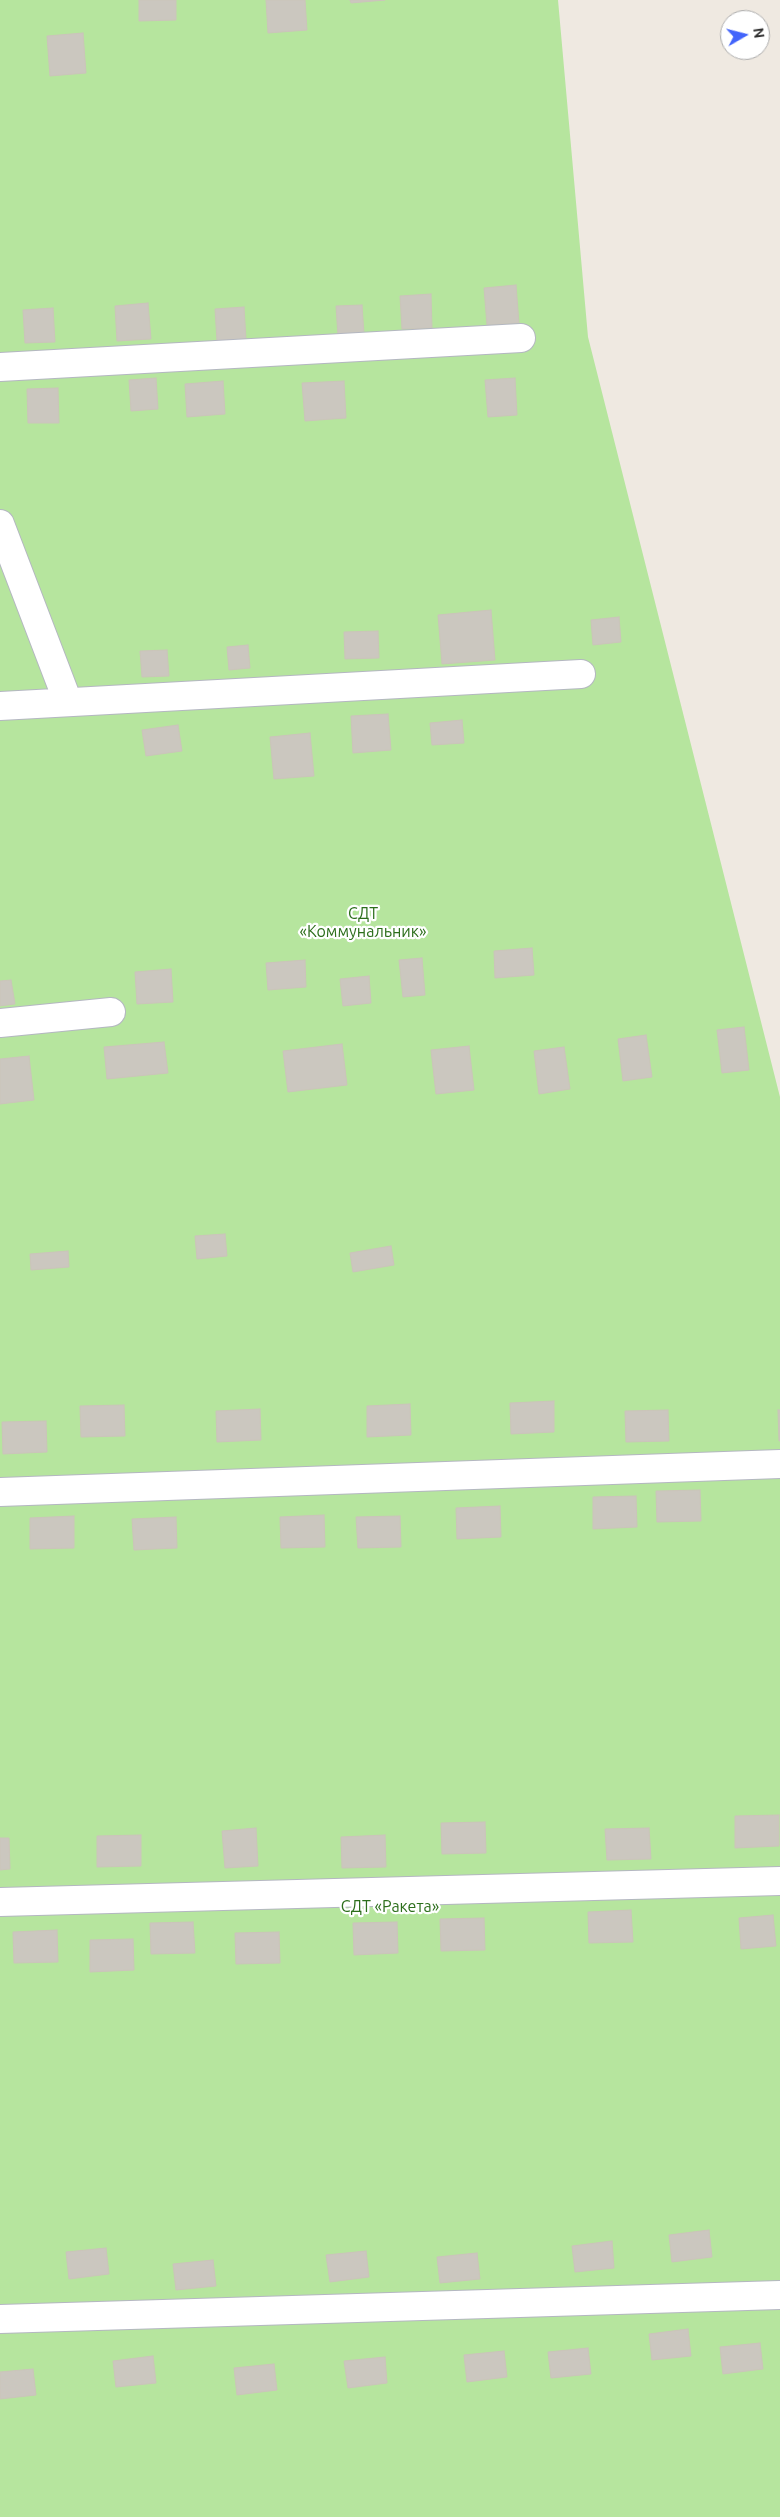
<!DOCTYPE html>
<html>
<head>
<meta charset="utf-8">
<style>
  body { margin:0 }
  #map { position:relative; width:780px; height:2517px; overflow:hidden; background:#efe9e1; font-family:Ubuntu,sans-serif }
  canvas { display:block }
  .north { position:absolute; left:720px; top:10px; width:50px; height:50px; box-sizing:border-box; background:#fff; border:1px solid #ababab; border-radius:50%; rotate:82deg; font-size:14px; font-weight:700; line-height:20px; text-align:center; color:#2e2e2e }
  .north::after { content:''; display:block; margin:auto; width:18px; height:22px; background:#4264fb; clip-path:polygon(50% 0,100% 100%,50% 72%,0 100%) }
</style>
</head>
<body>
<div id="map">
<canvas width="780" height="2517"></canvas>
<div class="north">N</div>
</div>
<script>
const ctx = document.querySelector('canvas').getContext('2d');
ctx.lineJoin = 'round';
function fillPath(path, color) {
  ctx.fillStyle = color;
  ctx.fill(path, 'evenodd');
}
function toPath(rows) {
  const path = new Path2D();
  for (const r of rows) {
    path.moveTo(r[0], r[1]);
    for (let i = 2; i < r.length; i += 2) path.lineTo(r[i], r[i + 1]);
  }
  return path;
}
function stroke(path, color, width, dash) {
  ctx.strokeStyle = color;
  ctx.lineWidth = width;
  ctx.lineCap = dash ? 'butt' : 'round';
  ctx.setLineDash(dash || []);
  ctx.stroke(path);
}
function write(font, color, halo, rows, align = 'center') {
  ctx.font = font + ' Ubuntu,sans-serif';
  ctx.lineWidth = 4.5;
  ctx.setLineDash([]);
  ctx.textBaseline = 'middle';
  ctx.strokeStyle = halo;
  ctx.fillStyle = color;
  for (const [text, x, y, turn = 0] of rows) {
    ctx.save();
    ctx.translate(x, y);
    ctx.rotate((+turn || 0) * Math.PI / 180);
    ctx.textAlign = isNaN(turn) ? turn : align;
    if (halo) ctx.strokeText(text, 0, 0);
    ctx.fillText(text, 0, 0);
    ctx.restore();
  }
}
const green = toPath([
  [0,0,558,0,588,337,780,1097,780,2517,0,2517]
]);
const building = toPath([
  [139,0,176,0,176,20,139,21,139,0],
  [266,0,305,0,307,30,268,33,266,0],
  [350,0,385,0,351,3,350,0],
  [83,33,86,73,50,76,47,36,83,33],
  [516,285,519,323,487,325,484,288,516,285],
  [431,294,432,328,402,329,400,296,431,294],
  [148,303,151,339,117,341,115,306,148,303],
  [362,305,364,334,338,336,336,306,362,305],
  [244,307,246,339,217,341,215,309,244,307],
  [53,308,55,342,25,343,23,310,53,308],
  [156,378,158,409,131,411,129,380,156,378],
  [515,378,517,415,488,417,485,380,515,378],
  [223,381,225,414,187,417,185,384,223,381],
  [344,381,346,418,305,421,302,383,344,381],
  [58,388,59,423,28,423,27,389,58,388],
  [491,610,495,660,442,664,438,615,491,610],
  [619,617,621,642,593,645,591,620,619,617],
  [378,631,379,658,345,659,344,632,378,631],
  [248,645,250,668,229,670,227,647,248,645],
  [167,650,169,676,142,677,140,651,167,650],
  [388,714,391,750,353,753,351,716,388,714],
  [462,720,464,743,432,745,430,723,462,720],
  [178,725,182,751,146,756,142,730,178,725],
  [310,733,314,776,274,779,270,737,310,733],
  [532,948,534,975,495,978,494,951,532,948],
  [422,958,425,995,403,997,399,960,422,958],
  [305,960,306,987,268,990,266,963,305,960],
  [171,969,173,1002,137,1004,135,972,171,969],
  [369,976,371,1003,343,1006,340,979,369,976],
  [11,980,15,1004,0,1006,0,981,11,980],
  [744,1027,749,1070,722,1073,717,1030,744,1027],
  [646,1035,652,1077,623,1081,618,1039,646,1035],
  [164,1042,168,1073,107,1079,104,1047,164,1042],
  [342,1044,347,1085,288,1092,283,1051,342,1044],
  [469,1046,474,1090,436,1094,431,1050,469,1046],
  [564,1047,570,1089,539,1094,534,1051,564,1047],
  [29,1056,34,1100,0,1104,0,1059,29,1056],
  [225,1234,227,1256,197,1259,195,1236,225,1234],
  [391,1246,394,1265,353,1272,350,1253,391,1246],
  [68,1251,69,1267,31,1270,30,1254,68,1251],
  [554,1401,554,1432,511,1434,510,1403,554,1401],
  [410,1404,411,1435,367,1437,367,1406,410,1404],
  [124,1405,125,1436,81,1437,80,1406,124,1405],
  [260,1409,261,1440,217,1442,216,1411,260,1409],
  [668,1410,669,1441,626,1442,625,1411,668,1410],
  [778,1410,780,1410,780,1441,779,1441,778,1410],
  [46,1421,47,1452,3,1454,2,1422,46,1421],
  [700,1490,701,1521,657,1522,656,1491,700,1490],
  [636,1496,637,1527,593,1529,593,1497,636,1496],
  [500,1506,501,1537,457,1539,456,1508,500,1506],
  [324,1515,325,1547,281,1548,280,1517,324,1515],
  [74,1516,74,1548,30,1549,30,1518,74,1516],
  [400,1516,401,1547,358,1548,356,1517,400,1516],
  [176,1517,177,1548,134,1550,132,1519,176,1517],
  [779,1815,779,1846,735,1848,735,1816,779,1815],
  [485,1822,486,1853,442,1854,441,1823,485,1822],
  [256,1828,258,1866,225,1868,222,1831,256,1828],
  [649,1828,651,1859,607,1860,605,1829,649,1828],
  [141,1835,141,1866,97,1867,97,1836,141,1835],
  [385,1835,386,1867,342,1868,341,1837,385,1835],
  [0,1838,9,1838,10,1869,0,1870,0,1838],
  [631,1910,633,1942,589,1943,588,1912,631,1910],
  [773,1915,776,1946,741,1949,739,1918,773,1915],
  [484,1918,485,1950,441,1951,440,1919,484,1918],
  [193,1922,195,1953,151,1954,150,1923,193,1922],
  [397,1922,398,1953,354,1955,353,1923,397,1922],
  [57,1930,58,1962,14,1963,13,1932,57,1930],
  [279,1932,280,1963,236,1964,235,1933,279,1932],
  [133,1939,134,1970,90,1972,90,1940,133,1939],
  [709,2230,712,2257,672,2262,669,2235,709,2230],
  [612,2241,614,2268,575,2272,572,2246,612,2241],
  [106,2248,109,2274,69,2279,66,2252,106,2248],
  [366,2251,369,2277,330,2282,326,2255,366,2251],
  [477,2253,480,2279,440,2283,437,2257,477,2253],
  [213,2260,216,2286,176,2290,173,2264,213,2260],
  [688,2329,691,2356,652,2360,649,2334,688,2329],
  [760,2343,763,2369,723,2374,720,2347,760,2343],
  [588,2348,591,2374,551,2378,548,2352,588,2348],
  [504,2351,507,2377,467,2382,464,2355,504,2351],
  [153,2356,156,2383,116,2387,113,2361,153,2356],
  [385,2357,387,2383,348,2388,344,2361,385,2357],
  [274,2364,277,2390,237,2395,234,2368,274,2364],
  [33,2369,36,2395,0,2399,0,2372,33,2369]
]);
const minor = toPath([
  [0,367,521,338],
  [0,524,68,702],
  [0,706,581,674],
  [0,1023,111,1012],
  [0,1492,780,1464],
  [0,1902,780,1881],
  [0,2319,780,2295]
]);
const parkNames = [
  ["СДТ",363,914],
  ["«Коммунальник»",363,932],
  ["СДТ «Ракета»",390,1907]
];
fillPath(green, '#b6e59e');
fillPath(building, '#cbc7bf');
stroke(building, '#cbc5ba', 1);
stroke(minor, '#b4b7c1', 30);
stroke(minor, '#fff', 28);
write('16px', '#2c6e1b', '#fff', parkNames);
</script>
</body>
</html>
